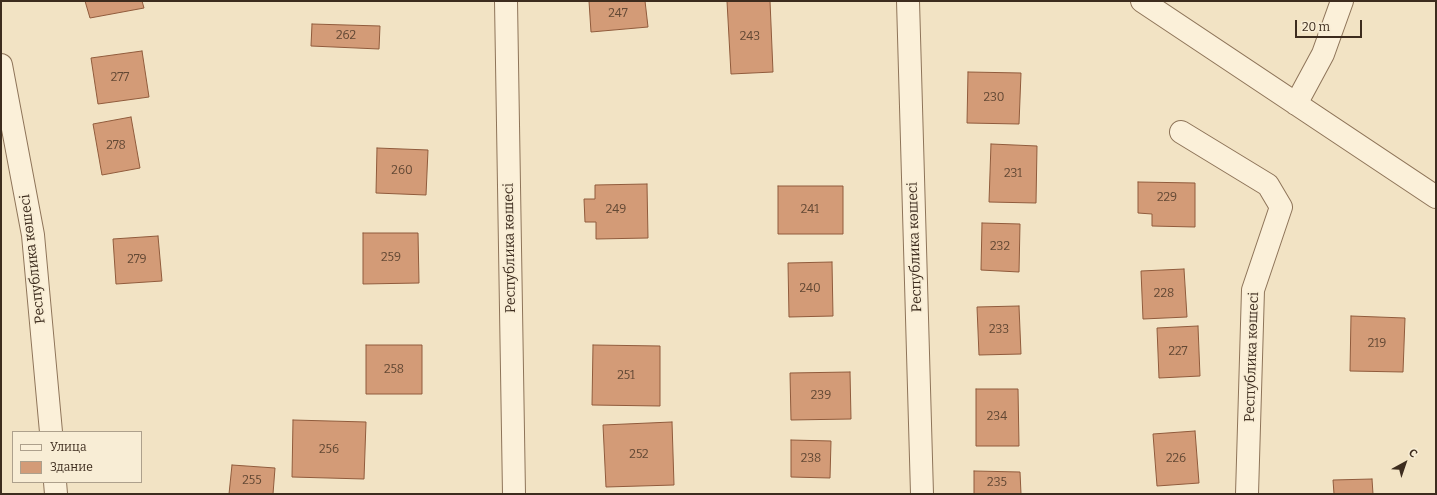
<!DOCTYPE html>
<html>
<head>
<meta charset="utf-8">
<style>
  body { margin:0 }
  #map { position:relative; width:1437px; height:495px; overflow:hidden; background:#f2e3c4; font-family:Bitter,serif }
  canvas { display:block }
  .frame { position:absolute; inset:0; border:2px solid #3d2c1e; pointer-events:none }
  .legend { position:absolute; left:12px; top:431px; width:130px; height:52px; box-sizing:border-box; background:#f8edd5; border:1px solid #ada08c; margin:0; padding:5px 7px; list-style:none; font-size:12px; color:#3d2c1e }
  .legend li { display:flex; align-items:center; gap:8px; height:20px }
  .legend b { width:20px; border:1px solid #ada08c }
  .north { position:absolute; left:1385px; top:443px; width:40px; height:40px; -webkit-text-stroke:3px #f8edd5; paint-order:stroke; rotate:40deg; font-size:11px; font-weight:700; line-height:16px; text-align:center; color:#3d2c1e }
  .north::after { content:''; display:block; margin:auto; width:14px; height:18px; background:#3d2c1e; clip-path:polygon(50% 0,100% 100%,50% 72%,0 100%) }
  .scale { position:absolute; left:1295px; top:20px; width:67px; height:18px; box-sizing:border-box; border:2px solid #3d2c1e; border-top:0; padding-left:5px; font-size:12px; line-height:14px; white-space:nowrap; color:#3d2c1e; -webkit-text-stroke:3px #f8edd5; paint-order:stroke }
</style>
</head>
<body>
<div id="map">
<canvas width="1437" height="495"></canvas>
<div class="frame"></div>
<ul class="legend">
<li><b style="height:5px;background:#fbf0d9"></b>Улица</li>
<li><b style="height:11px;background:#d39b77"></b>Здание</li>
</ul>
<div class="north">С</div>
<div class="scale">20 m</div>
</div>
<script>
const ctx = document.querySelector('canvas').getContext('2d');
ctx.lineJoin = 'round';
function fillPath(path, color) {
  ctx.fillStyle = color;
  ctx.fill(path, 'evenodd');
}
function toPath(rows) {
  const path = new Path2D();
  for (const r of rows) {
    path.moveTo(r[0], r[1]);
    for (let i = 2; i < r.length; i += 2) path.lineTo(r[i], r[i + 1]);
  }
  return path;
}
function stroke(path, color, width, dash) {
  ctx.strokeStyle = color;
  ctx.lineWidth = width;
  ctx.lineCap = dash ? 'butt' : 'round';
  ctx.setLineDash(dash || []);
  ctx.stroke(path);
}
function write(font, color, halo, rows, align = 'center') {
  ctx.font = font + ' Bitter,serif';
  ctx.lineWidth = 3.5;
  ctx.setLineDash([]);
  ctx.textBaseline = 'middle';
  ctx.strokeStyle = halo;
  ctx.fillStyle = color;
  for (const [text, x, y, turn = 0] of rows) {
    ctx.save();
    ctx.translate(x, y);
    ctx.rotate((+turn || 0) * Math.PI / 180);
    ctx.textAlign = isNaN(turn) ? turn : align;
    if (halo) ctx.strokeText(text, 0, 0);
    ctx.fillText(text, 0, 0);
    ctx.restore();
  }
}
const building = toPath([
  [85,1,142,1,144,8,90,18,85,1],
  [589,1,645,1,648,27,591,32,589,1],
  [727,1,770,1,773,72,731,74,727,1],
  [312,24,380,26,379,49,311,46,312,24],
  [142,51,149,97,98,104,91,58,142,51],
  [968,72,1021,73,1019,124,967,123,968,72],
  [131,117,140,168,102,175,93,124,131,117],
  [991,144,1037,146,1036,203,989,202,991,144],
  [377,148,428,150,426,195,376,193,377,148],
  [1138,182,1195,183,1195,227,1152,226,1152,214,1138,213,1138,182],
  [647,184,648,238,596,239,596,222,585,222,584,199,595,199,595,185,647,184],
  [778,186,843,186,843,234,778,234,778,186],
  [982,223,1020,224,1019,272,981,270,982,223],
  [363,233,418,233,419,283,363,284,363,233],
  [158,236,162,281,116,284,113,239,158,236],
  [832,262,833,316,789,317,788,263,832,262],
  [1184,269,1187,317,1143,319,1141,271,1184,269],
  [1019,306,1021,354,979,355,977,307,1019,306],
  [1351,316,1405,318,1403,372,1350,371,1351,316],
  [1198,326,1200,376,1159,378,1157,328,1198,326],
  [366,345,422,345,422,394,366,394,366,345],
  [593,345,660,346,660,406,592,405,593,345],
  [850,372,851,419,791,420,790,373,850,372],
  [976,389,1018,389,1019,446,976,446,976,389],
  [293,420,366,422,364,479,292,477,293,420],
  [672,422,674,485,606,487,603,425,672,422],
  [1195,431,1199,483,1157,486,1153,434,1195,431],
  [791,440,831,441,830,478,791,477,791,440],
  [232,465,275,468,273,494,229,494,232,465],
  [974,471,1020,472,1021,494,974,494,974,471],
  [1372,479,1373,494,1334,494,1333,480,1372,479]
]);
const minor = toPath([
  [506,1,514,494],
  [908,1,922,494],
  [1142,1,1436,197],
  [1,65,33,235,51,432],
  [1296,104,1323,54,1342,1],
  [1181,132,1268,185,1281,207,1253,290,1247,494],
  [55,482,56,494]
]);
const numberNames = [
  ["247",618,14],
  ["262",346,36],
  ["243",750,37],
  ["277",120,78],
  ["230",994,98],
  ["278",116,146],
  ["260",402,171],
  ["231",1013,174],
  ["229",1167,198],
  ["249",616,210],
  ["241",810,210],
  ["232",1000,247],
  ["259",391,258],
  ["279",137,260],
  ["240",810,289],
  ["228",1164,294],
  ["233",999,330],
  ["219",1377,344],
  ["227",1178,352],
  ["258",394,370],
  ["251",626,376],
  ["239",821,396],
  ["234",997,417],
  ["256",329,450],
  ["252",639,455],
  ["238",811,459],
  ["226",1176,459],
  ["255",252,481],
  ["235",997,483]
];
const streetNames = [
  ["Республика көшесі",915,247,-92],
  ["Республика көшесі",510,248,-91],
  ["Республика көшесі",33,259,-97],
  ["Республика көшесі",1252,357,-88]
];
fillPath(building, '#d39b77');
stroke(building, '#905b3c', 1);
stroke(minor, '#8e7459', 24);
stroke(minor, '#fbf0d9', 22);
write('12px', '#624834', null, numberNames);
write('14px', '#3d2c1e', '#f8edd5', streetNames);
</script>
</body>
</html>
